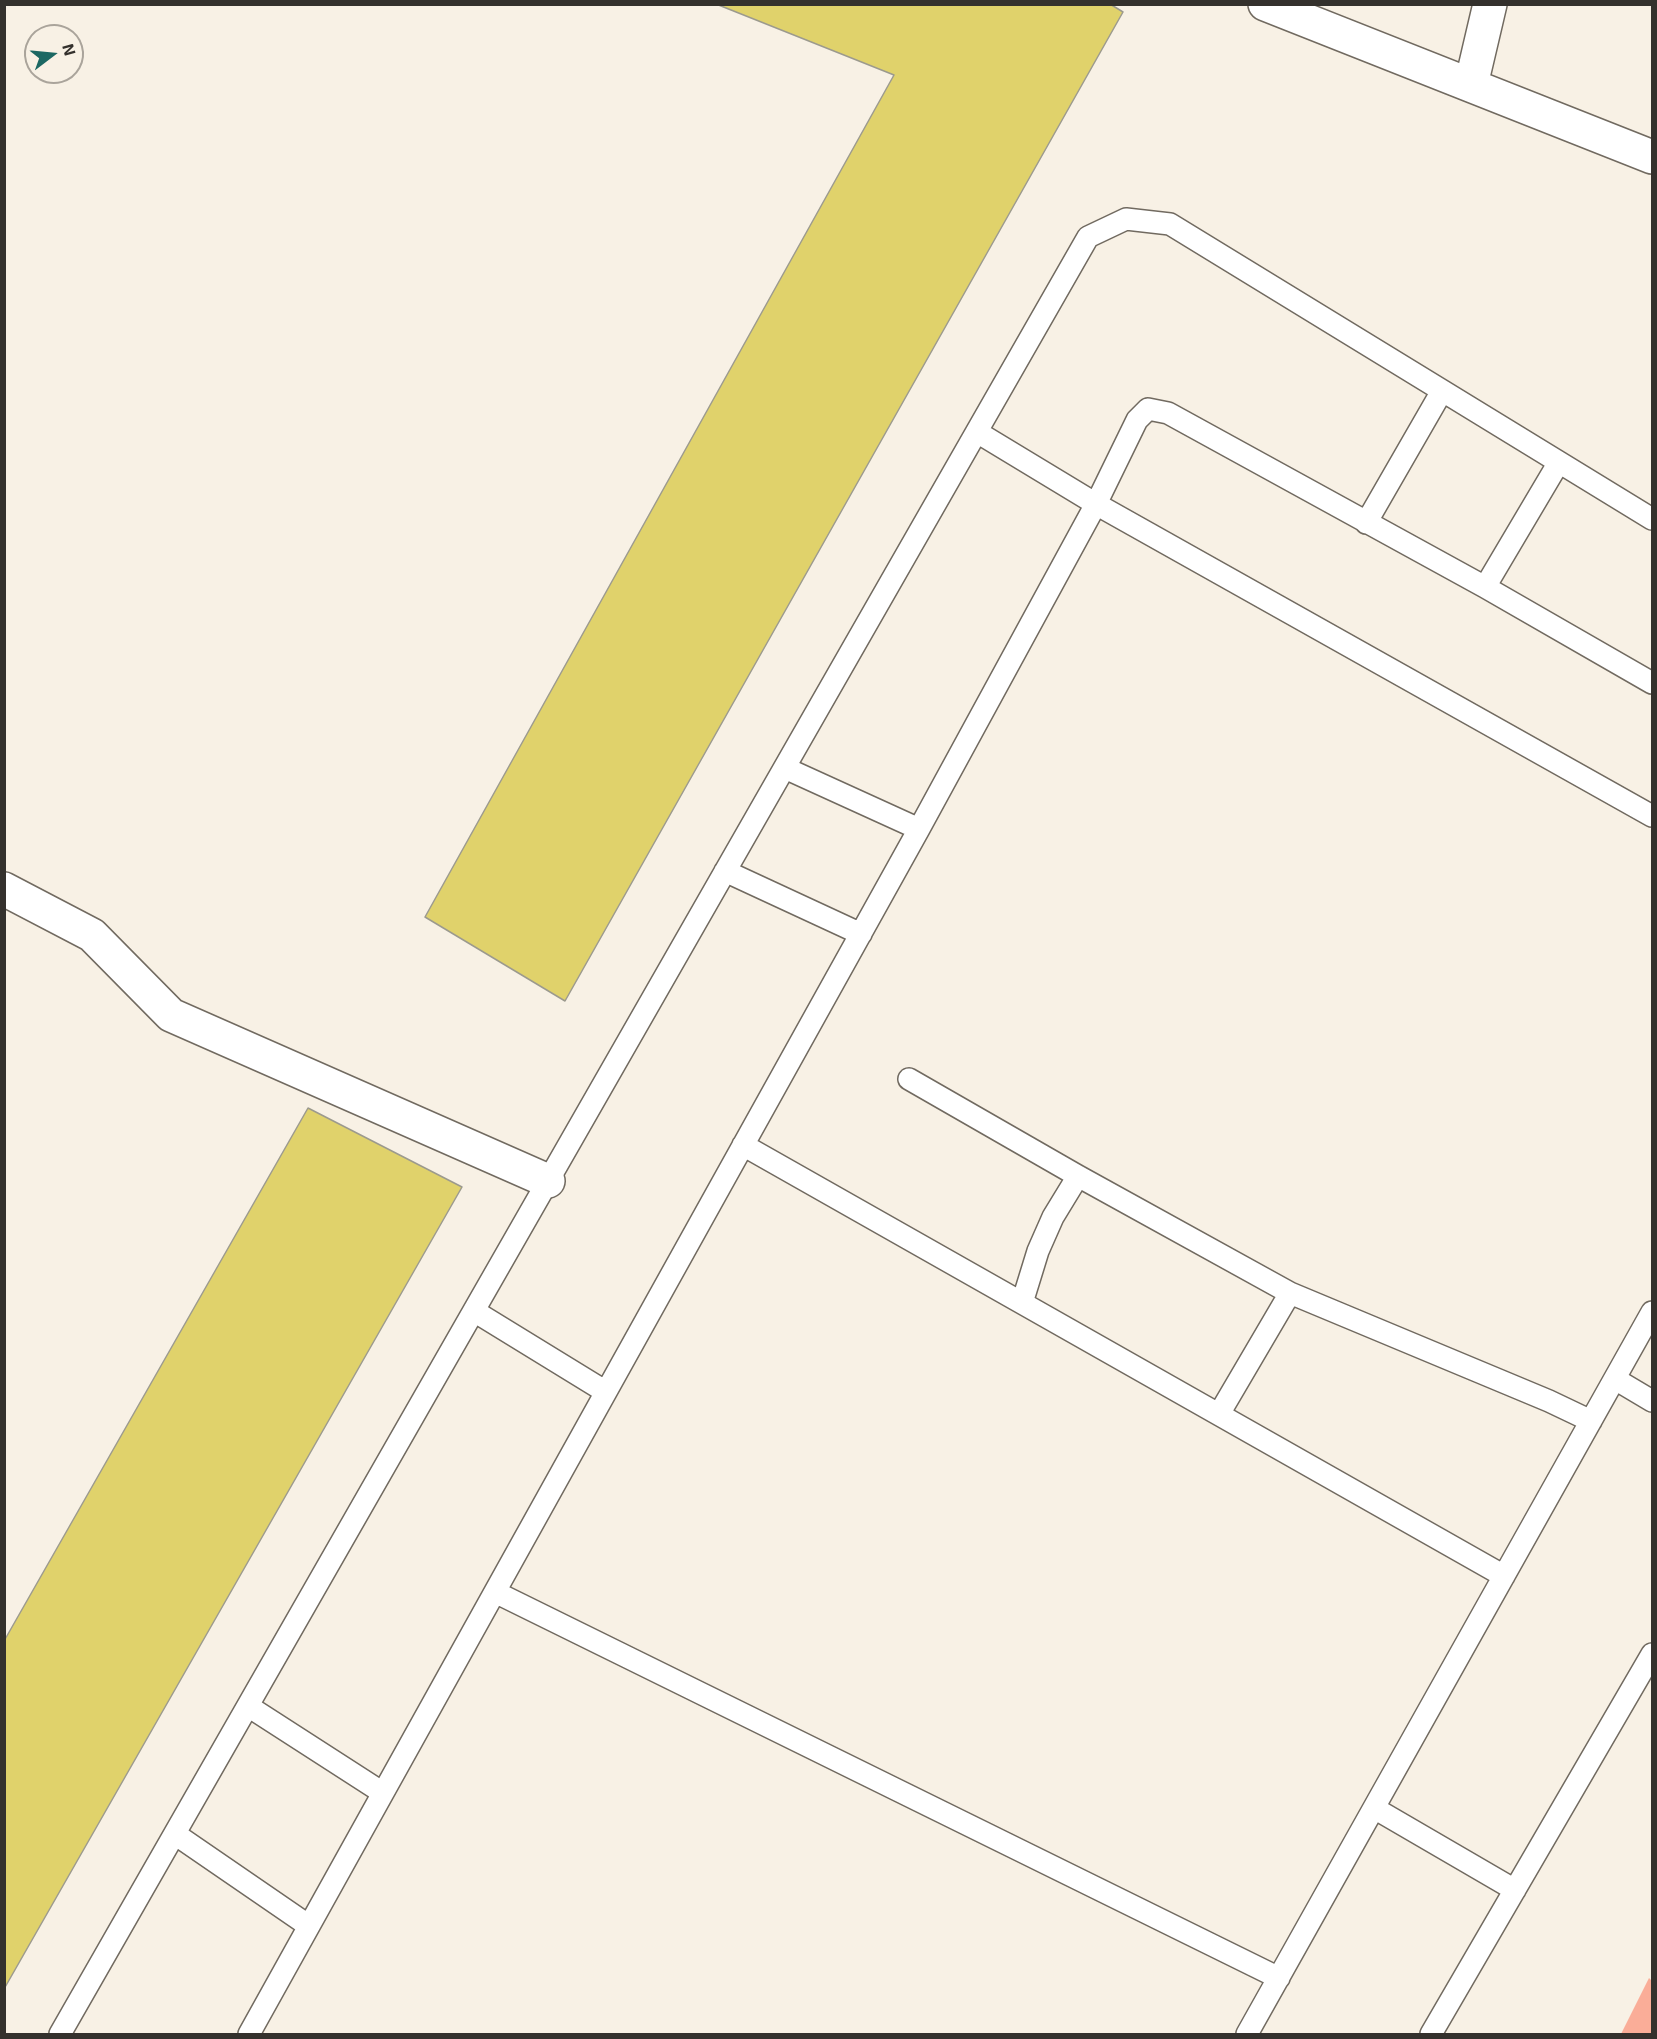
<!DOCTYPE html>
<html>
<head>
<meta charset="utf-8">
<style>
  body { margin:0 }
  #map { position:relative; width:1657px; height:2039px; overflow:hidden; background:#f8f1e5; font-family:"Exo 2",sans-serif }
  canvas { display:block }
  .frame { position:absolute; inset:0; border:6px solid #34312d; pointer-events:none }
  .north { position:absolute; left:24px; top:24px; width:60px; height:60px; box-sizing:border-box; background:#f8f1e5; border:2px solid #aaa49b; border-radius:50%; rotate:74deg; font-size:16px; font-weight:700; line-height:24px; text-align:center; color:#34312d }
  .north::after { content:''; display:block; margin:auto; width:21px; height:27px; background:#1c6863; clip-path:polygon(50% 0,100% 100%,50% 72%,0 100%) }
</style>
</head>
<body>
<div id="map">
<canvas width="1657" height="2039"></canvas>
<div class="frame"></div>
<div class="north">N</div>
</div>
<script>
const ctx = document.querySelector('canvas').getContext('2d');
ctx.lineJoin = 'round';
function fillPath(path, color) {
  ctx.fillStyle = color;
  ctx.fill(path, 'evenodd');
}
function toPath(rows) {
  const path = new Path2D();
  for (const r of rows) {
    path.moveTo(r[0], r[1]);
    for (let i = 2; i < r.length; i += 2) path.lineTo(r[i], r[i + 1]);
  }
  return path;
}
function stroke(path, color, width, dash) {
  ctx.strokeStyle = color;
  ctx.lineWidth = width;
  ctx.lineCap = dash ? 'butt' : 'round';
  ctx.setLineDash(dash || []);
  ctx.stroke(path);
}
const green = toPath([
  [1649,1978,1652,1981,1652,2034,1621,2034]
]);
const building = toPath([
  [716,4,1110,4,1123,12,565,1001,425,917,894,75,716,4],
  [308,1108,462,1187,4,1989,4,1641,308,1108]
]);
const lane = toPath([
  [977,432,1096,504,1652,816],
  [1366,523,1442,391],
  [1485,587,1559,462],
  [785,768,919,829],
  [725,871,861,934],
  [909,1079,1078,1176,1290,1293,1549,1401,1591,1421],
  [743,1145,1504,1576],
  [1022,1303,1038,1251,1053,1217,1078,1176],
  [474,1311,606,1392],
  [1615,1379,1652,1401],
  [1219,1414,1290,1293],
  [495,1592,1279,1978],
  [248,1706,383,1793],
  [1374,1808,1515,1890],
  [175,1834,309,1926],
  [60,2034,1088,237,1126,219,1170,224,1652,519],
  [249,2034,919,829,1096,504,1137,420,1148,409,1168,413,1485,587,1652,683],
  [1247,2034,1652,1312],
  [1431,2034,1652,1654]
]);
const street = toPath([
  [1265,4,1652,157],
  [1471,85,1490,4],
  [4,889,92,935,171,1015,548,1181]
]);
fillPath(green, '#faad98');
fillPath(building, '#e0d26b');
stroke(building, '#9c9a8e', 1.5);
stroke(lane, '#716a60', 24);
stroke(street, '#716a60', 36);
stroke(lane, '#fff', 21);
stroke(street, '#fff', 33);
</script>
</body>
</html>
